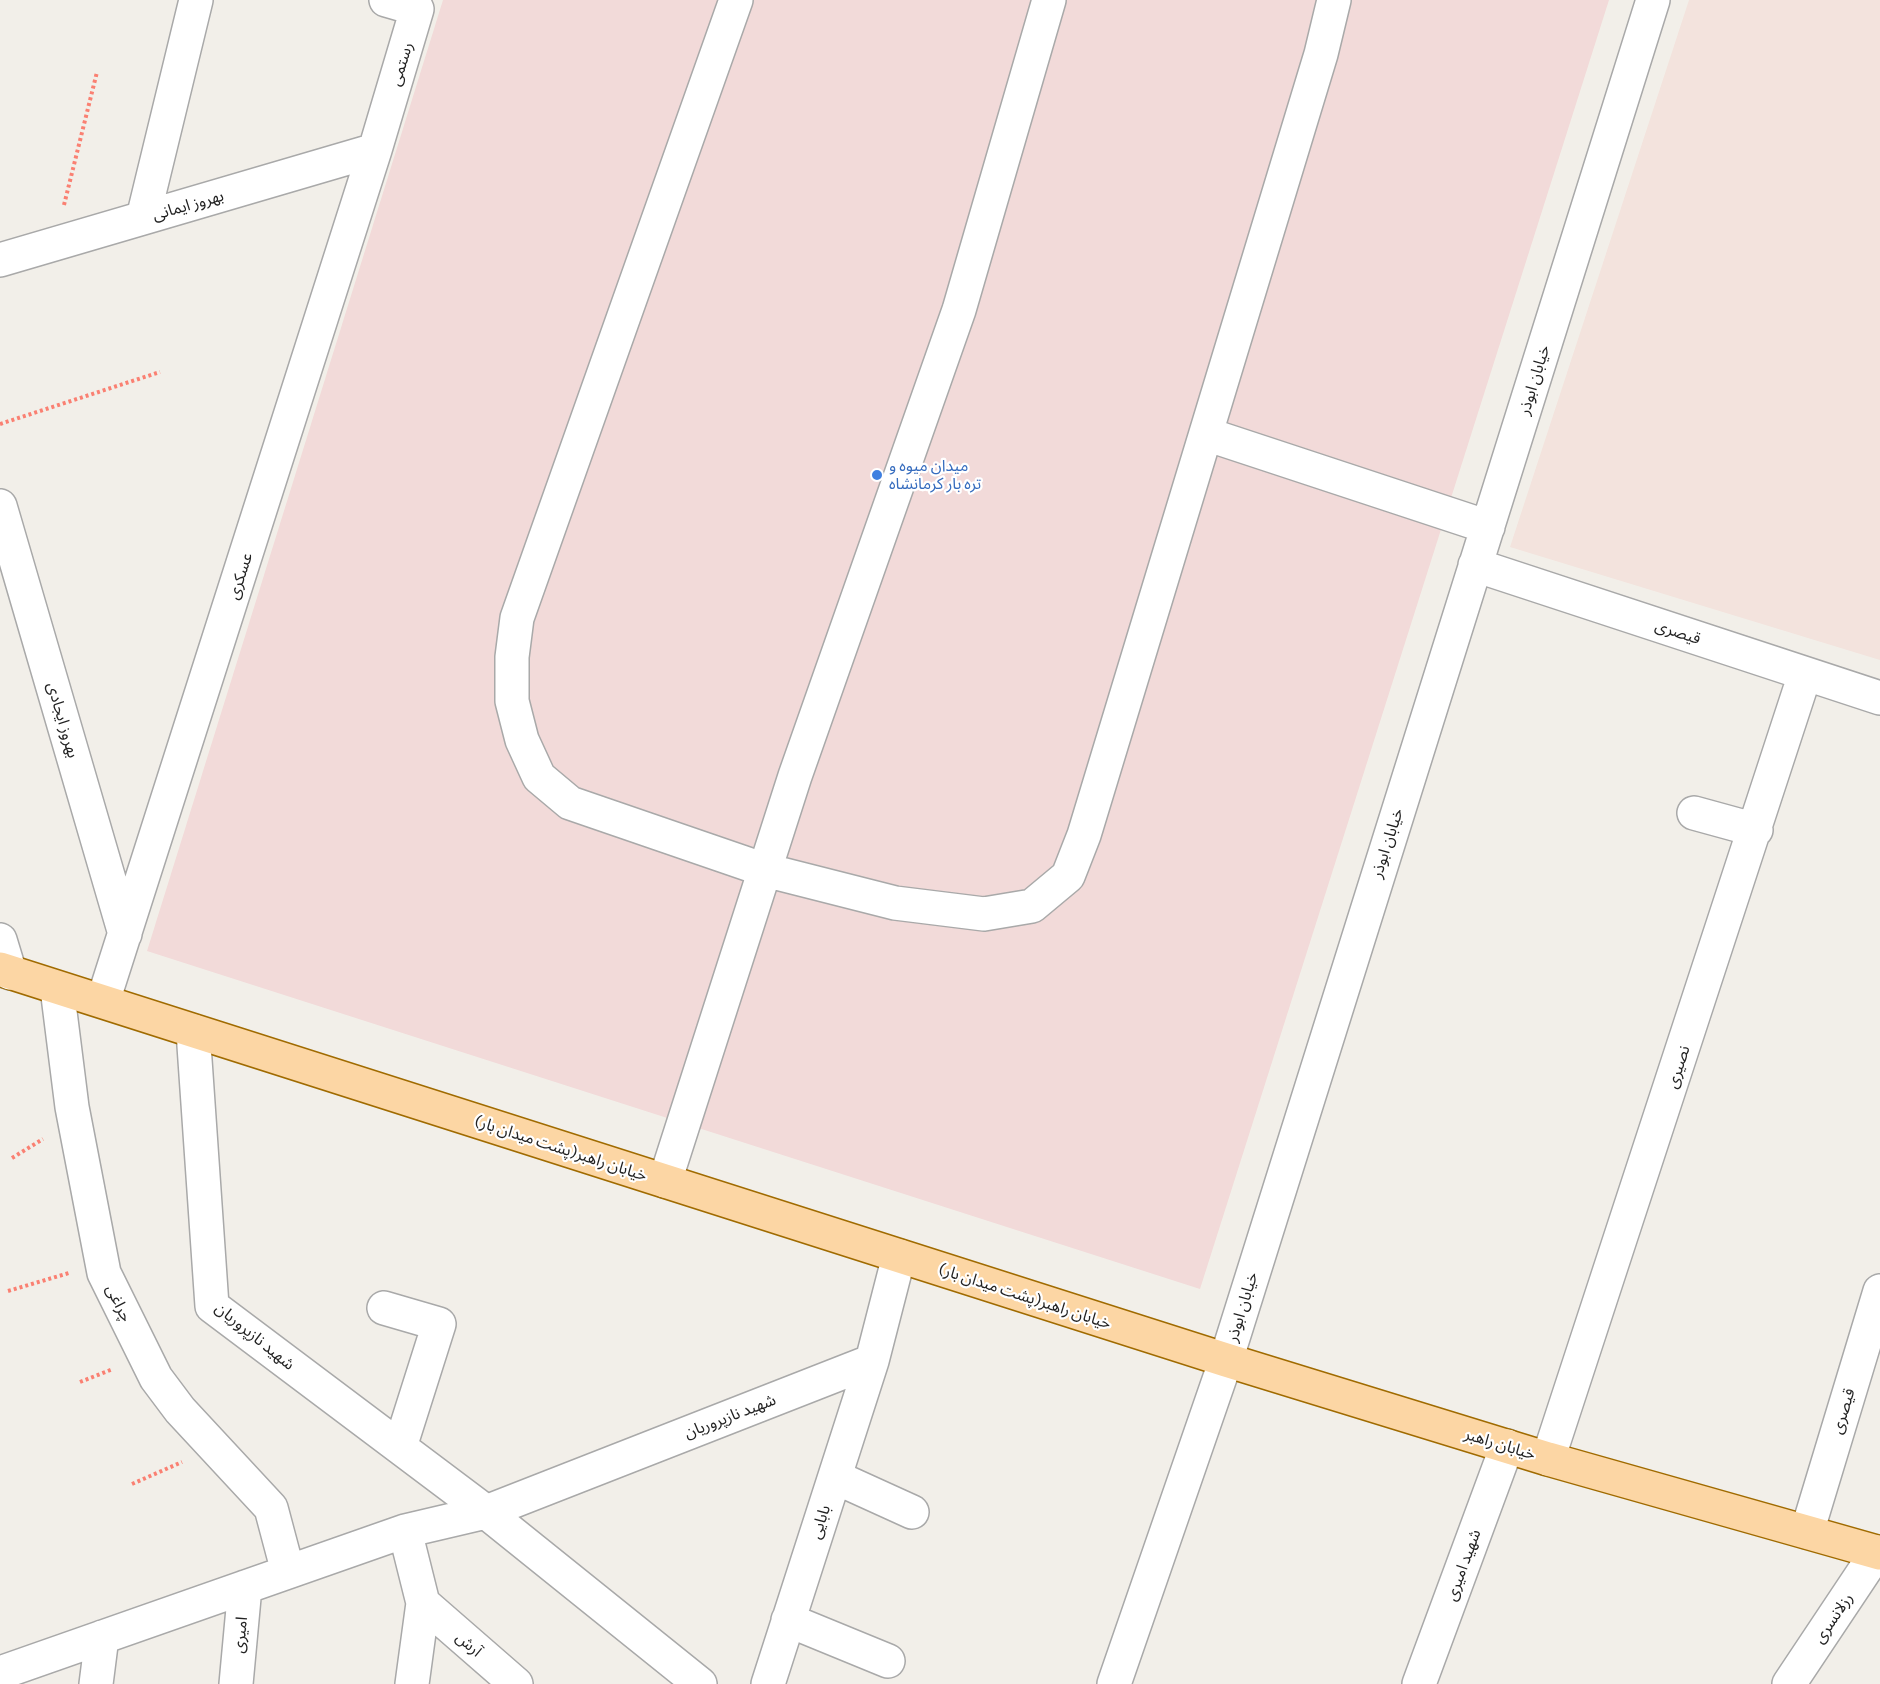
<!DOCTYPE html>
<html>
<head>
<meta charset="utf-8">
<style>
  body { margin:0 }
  canvas { display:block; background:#f2efe9 }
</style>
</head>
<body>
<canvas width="1880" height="1684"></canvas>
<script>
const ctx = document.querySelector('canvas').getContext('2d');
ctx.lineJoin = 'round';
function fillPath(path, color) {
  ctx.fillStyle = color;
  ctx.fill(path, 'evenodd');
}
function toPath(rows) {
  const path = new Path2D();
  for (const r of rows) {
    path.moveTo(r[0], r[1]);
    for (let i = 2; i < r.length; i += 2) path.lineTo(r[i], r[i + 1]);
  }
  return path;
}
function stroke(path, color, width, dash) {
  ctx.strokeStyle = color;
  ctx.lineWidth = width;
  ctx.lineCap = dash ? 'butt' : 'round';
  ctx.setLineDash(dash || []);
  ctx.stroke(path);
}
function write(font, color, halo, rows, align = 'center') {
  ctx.font = font + ' Commissioner,"Noto Sans Arabic",sans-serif';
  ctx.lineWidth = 4.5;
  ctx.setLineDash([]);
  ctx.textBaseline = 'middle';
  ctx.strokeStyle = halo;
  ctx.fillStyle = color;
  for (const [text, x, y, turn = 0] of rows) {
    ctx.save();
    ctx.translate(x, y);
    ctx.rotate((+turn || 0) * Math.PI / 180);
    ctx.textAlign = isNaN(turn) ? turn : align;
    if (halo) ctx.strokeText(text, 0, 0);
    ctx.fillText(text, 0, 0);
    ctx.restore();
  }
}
const commercial = toPath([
  [443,0,1609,0,1200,1289,147,951]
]);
const military = toPath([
  [1689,0,1880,0,1880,660,1510,547]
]);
const path = toPath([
  [64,205,97,72],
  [0,424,160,372],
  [12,1158,43,1139],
  [8,1291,69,1273],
  [80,1382,113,1369],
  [132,1484,182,1462]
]);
const minor = toPath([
  [736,0,517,618,512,657,512,701,522,740,539,777,570,803,765,870,895,903,984,914,1032,906,1068,876,1084,835,1321,54,1334,0],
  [143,218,196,0],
  [0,260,375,150],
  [1206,434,1488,527],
  [0,506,125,934],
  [1475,565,1880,698],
  [1694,813,1756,830],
  [0,940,10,973],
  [57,988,72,1107,104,1273,156,1378,180,1410,271,1508,288,1572],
  [103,1001,375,150,417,9,386,0],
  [193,1031,212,1306,486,1512,700,1684],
  [665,1181,795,776,959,310,1049,0],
  [384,1308,439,1324,400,1447],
  [1548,1459,1805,674],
  [835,1477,912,1512],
  [405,1531,423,1603,412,1684],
  [1807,1532,1880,1291],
  [423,1603,516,1684],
  [788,1620,888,1661],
  [0,1673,405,1531,486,1512,872,1361,899,1256],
  [96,1684,102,1637],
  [236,1684,245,1587],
  [768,1684,872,1361],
  [1114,1684,1226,1360,1653,0],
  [1419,1684,1507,1446],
  [1789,1684,1877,1552]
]);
const major = toPath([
  [0,969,1226,1360,1548,1459,1880,1553]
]);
const markers = [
  [877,475,6,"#3f7fe0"]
];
const streetNames = [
  ["رستمی",401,64,-73],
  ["بهروز ایمانی",188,205,-16],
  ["خیابان ابوذر",1534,380,-73],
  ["عسکری",240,576,-72],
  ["قیصری",1678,632,18],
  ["بهروز ایجادی",63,720,74],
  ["خیابان ابوذر",1387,843,-72],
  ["نصیری",1678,1067,-72],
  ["خیابان راهبر(پشت میدان بار)",561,1148,18],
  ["خیابان راهبر(پشت میدان بار)",1025,1296,18],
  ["چراغی",119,1303,64],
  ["خیابان ابوذر",1242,1307,-73],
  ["شهید نازپروریان",255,1336,39],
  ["قیصری",1843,1411,-73],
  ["شهید نازپروریان",730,1416,-21],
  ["خیابان راهبر",1500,1444,17],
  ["بابایی",820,1522,-72],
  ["شهید امیری",1463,1565,-70],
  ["رزلانسری",1833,1618,-56],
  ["امیری",240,1635,-84],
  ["آرش",469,1644,41]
];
const shopNames = [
  ["میدان میوه و",889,466],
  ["تره بار کرمانشاه",889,484]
];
fillPath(commercial, '#f2dad9');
fillPath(military, '#f3e3dd');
stroke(minor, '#a9a9a9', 36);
stroke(major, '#a06b00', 36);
stroke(path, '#fa8072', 4, [3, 3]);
stroke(minor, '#fff', 33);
stroke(major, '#fcd6a4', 33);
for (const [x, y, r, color] of markers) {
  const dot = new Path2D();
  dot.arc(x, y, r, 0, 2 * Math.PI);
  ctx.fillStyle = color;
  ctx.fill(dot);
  stroke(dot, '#fff', 2);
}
write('16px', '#222', '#fff', streetNames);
write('16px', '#366cbe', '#fff', shopNames, 'left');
</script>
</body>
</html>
